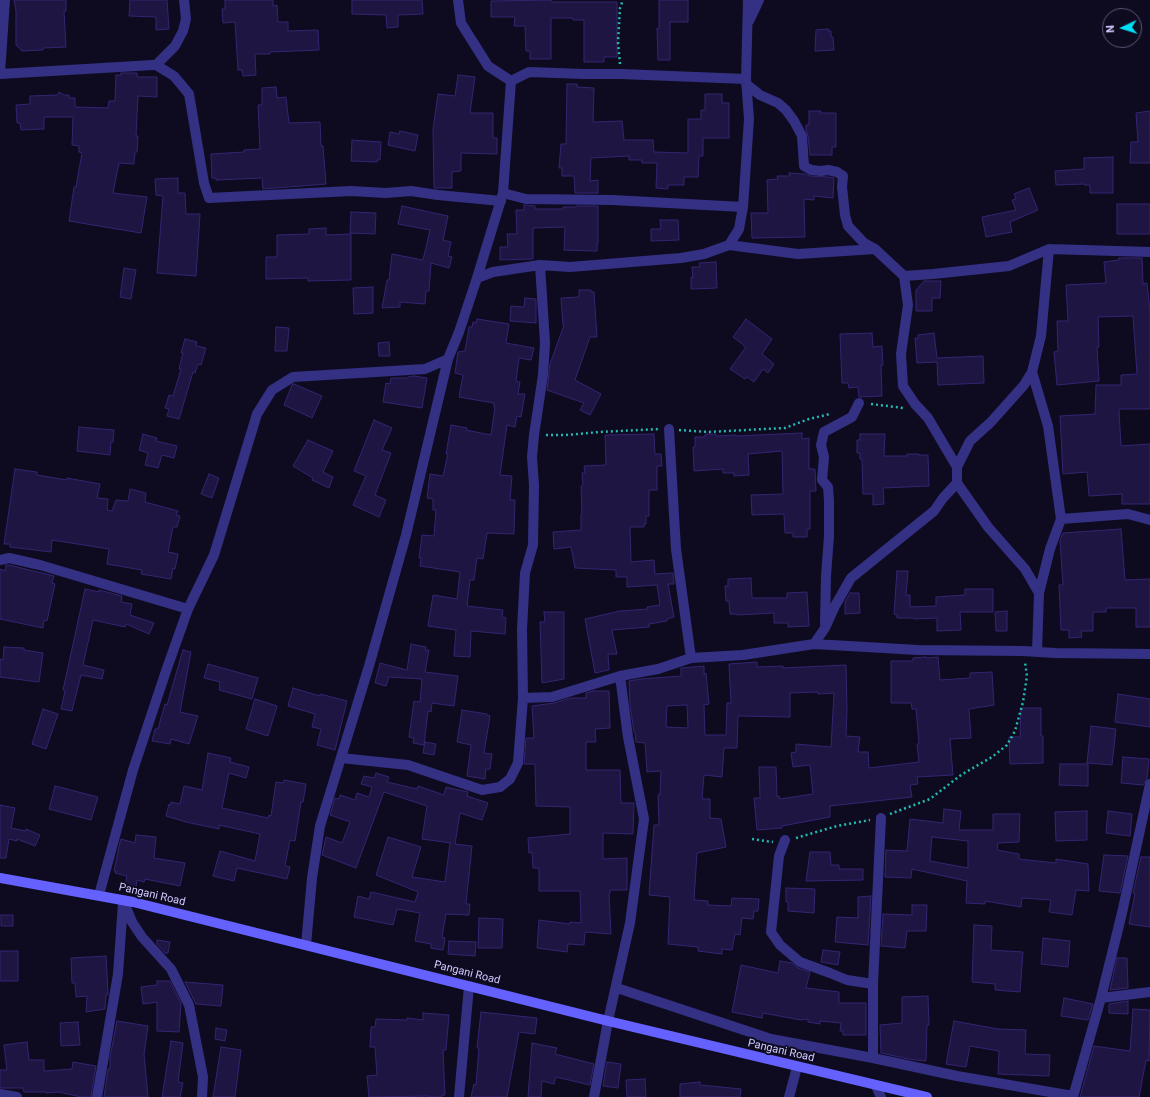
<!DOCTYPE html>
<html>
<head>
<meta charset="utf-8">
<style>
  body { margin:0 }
  #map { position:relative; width:1150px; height:1097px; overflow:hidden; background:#0e0b20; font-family:Roboto,sans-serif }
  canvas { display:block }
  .north { position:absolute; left:1102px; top:8px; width:40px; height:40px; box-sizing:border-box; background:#0e0b20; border:1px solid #5c5779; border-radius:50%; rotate:266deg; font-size:11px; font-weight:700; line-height:16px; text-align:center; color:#d0caff }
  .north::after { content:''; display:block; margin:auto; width:14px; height:18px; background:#00def5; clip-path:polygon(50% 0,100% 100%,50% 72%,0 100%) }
</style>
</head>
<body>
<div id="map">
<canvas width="1150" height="1097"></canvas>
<div class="north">N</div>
</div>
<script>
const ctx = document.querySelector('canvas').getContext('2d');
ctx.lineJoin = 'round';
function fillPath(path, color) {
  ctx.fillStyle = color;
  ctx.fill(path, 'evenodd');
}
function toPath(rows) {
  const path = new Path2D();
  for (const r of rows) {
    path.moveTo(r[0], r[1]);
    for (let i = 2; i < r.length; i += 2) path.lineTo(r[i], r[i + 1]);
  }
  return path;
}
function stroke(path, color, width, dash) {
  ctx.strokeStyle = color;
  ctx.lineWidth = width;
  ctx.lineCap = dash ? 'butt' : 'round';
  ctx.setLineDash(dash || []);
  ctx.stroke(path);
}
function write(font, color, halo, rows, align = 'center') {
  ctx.font = font + ' Roboto,sans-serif';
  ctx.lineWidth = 4;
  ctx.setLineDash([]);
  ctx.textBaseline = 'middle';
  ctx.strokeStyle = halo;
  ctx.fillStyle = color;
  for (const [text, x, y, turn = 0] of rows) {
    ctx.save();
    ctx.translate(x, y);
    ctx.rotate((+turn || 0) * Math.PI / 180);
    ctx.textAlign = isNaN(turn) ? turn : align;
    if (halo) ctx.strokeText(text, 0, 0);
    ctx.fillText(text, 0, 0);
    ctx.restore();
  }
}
const building = toPath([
  [14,0,66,0,66,11,64,11,66,47,43,48,43,50,22,51,16,45,16,11,14,0],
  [130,0,167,0,169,29,156,30,156,17,129,16,130,0],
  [225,0,273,0,273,6,277,5,278,22,288,22,288,31,318,30,319,50,270,52,270,54,255,54,256,75,243,76,242,70,238,70,235,22,223,23,222,9,225,9,225,0],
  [352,0,422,0,423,14,398,15,398,27,387,28,386,15,352,14,352,0],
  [551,0,552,2,617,2,617,57,604,57,604,62,584,62,584,20,573,20,573,18,551,18,551,59,530,59,530,51,526,51,525,26,514,26,515,17,491,17,491,1,551,0],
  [659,0,688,0,688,22,670,22,670,60,658,60,657,28,659,29,659,0],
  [828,29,828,31,831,31,831,37,833,37,834,50,815,51,816,30,828,29],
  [121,73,137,73,137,77,157,77,157,97,138,96,136,136,138,136,137,152,135,152,134,164,119,163,113,193,147,197,141,233,69,221,74,187,76,187,82,153,79,152,79,146,72,145,73,117,44,117,44,129,21,130,20,123,17,123,16,105,30,104,30,96,57,95,59,92,64,95,69,95,69,98,75,98,75,107,108,108,109,101,115,101,116,75,121,75,121,73],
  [458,75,475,77,470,113,493,113,493,138,497,138,497,154,461,153,461,171,452,172,452,188,434,188,433,129,438,94,455,96,458,75],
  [567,84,577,84,577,87,594,88,593,122,622,121,624,140,653,140,654,152,688,153,688,119,701,119,701,110,705,110,705,94,722,94,722,103,729,103,729,138,703,138,703,156,699,156,698,177,684,177,684,185,668,185,668,189,656,188,657,163,642,163,642,160,629,160,629,156,591,158,590,181,598,180,598,193,575,193,574,176,562,176,562,168,559,168,561,144,566,144,567,84],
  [276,87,277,98,286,97,289,123,320,122,321,146,323,146,326,184,263,189,262,178,216,180,216,178,212,178,211,154,244,152,244,150,260,149,258,105,262,105,262,88,276,87],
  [809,111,821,111,820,113,836,113,836,147,832,147,832,155,810,155,808,136,806,130,806,125,809,125,809,111],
  [1150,111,1150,163,1130,163,1131,142,1138,142,1136,113,1150,111],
  [400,131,418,135,415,151,388,145,390,132,399,134,400,131],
  [352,140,381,142,380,160,377,160,377,162,351,161,352,140],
  [1113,157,1113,193,1090,193,1090,185,1084,185,1084,184,1056,185,1055,171,1084,169,1084,158,1113,157],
  [789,173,805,174,810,176,828,177,834,178,833,198,814,196,814,200,804,199,805,237,752,238,751,213,768,213,767,180,778,179,777,176,790,176,789,173],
  [178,178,178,193,185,193,186,214,200,214,196,276,157,273,163,196,156,195,155,179,178,178],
  [1029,188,1038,210,1010,222,1012,232,986,237,982,217,1016,210,1012,200,1016,199,1014,194,1029,188],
  [1117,204,1150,204,1150,234,1117,234,1117,204],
  [524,205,535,206,535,209,563,209,563,207,576,207,576,206,598,206,598,243,597,243,597,251,564,250,565,227,533,228,533,259,500,260,500,247,508,247,507,234,517,234,516,210,524,210,524,205],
  [402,206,448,216,443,240,451,242,448,256,452,257,449,268,431,263,429,291,426,291,425,304,400,302,400,307,382,308,387,280,389,280,392,254,423,260,430,230,398,224,402,206],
  [351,212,376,213,375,234,350,233,351,212],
  [660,220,678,220,679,240,651,241,651,229,661,229,660,220],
  [326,228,326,235,351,234,351,280,308,281,308,278,266,279,266,257,277,257,277,235,309,234,309,229,326,228],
  [1119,258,1142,258,1143,284,1147,283,1150,311,1150,409,1120,409,1119,411,1121,446,1150,444,1150,504,1122,504,1122,494,1089,496,1087,472,1063,474,1060,416,1095,414,1096,385,1121,385,1121,375,1137,374,1133,316,1098,317,1099,347,1097,347,1099,381,1057,385,1054,352,1058,351,1057,321,1068,321,1066,285,1106,283,1104,262,1119,260,1119,258],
  [716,262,717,288,691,289,691,277,693,278,692,267,700,267,699,263,716,262],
  [124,268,136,270,131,299,120,297,124,268],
  [924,281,941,281,940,298,932,298,932,311,916,311,916,290,924,281],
  [373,287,373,313,354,314,353,288,373,287],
  [579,290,591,290,591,292,594,292,597,337,590,337,575,380,601,394,590,415,580,410,584,403,547,390,550,364,564,325,563,325,561,298,579,297,579,290],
  [525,298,536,299,536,323,510,321,511,306,524,307,525,298],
  [477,319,509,324,506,343,534,348,531,360,519,358,516,381,520,382,518,394,525,394,521,417,517,416,515,427,507,425,500,475,512,476,510,500,515,500,514,534,487,533,483,559,477,558,474,580,470,580,467,606,503,610,502,617,506,618,505,634,471,631,470,657,454,656,456,630,428,626,433,595,457,599,460,572,420,566,421,558,419,558,422,535,434,536,436,510,433,510,433,499,427,498,430,474,443,476,448,454,446,454,451,425,467,428,466,430,491,435,495,407,494,407,494,403,459,397,463,375,455,373,458,352,465,351,469,327,472,327,473,322,476,323,477,319],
  [746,319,772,339,762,354,774,364,768,373,763,369,754,382,747,377,745,379,730,369,746,347,733,337,746,319],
  [276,327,289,328,287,351,275,351,276,327],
  [872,333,873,347,882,346,883,365,881,365,882,396,859,397,858,387,849,388,848,383,842,383,840,334,872,333],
  [934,333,937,358,983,356,984,383,938,385,937,362,917,363,915,338,918,339,918,335,934,333],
  [185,339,197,342,196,346,206,348,201,365,198,364,195,373,193,372,179,419,167,416,169,409,165,408,169,395,173,396,181,369,179,369,183,353,181,353,185,339],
  [389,342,390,356,379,356,378,343,389,342],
  [414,376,427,378,422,408,383,402,386,383,390,384,391,378,407,378,408,377,414,376],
  [294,384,322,396,312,418,284,405,292,385,294,384],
  [374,420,392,428,382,450,391,453,375,495,386,500,379,517,353,505,366,476,354,471,374,420],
  [79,427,114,430,113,442,111,442,110,455,77,451,79,427],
  [802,433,802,439,809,438,809,469,815,469,816,491,810,491,810,529,807,529,807,537,793,537,793,533,785,533,784,514,752,515,751,495,783,494,782,451,748,454,749,475,734,476,734,473,723,473,723,469,694,471,693,447,695,447,695,437,705,437,705,434,716,434,716,436,736,435,736,436,802,433],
  [143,434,157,438,156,441,177,446,174,458,162,455,158,468,145,465,148,453,139,450,143,434],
  [654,434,655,454,661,454,662,466,657,466,657,490,649,490,649,516,646,516,646,524,644,524,644,527,630,527,631,562,654,560,655,574,673,573,674,584,668,584,674,617,667,619,667,621,649,624,649,627,612,630,617,654,608,654,609,670,595,673,585,619,620,611,648,609,647,607,660,605,657,585,627,587,627,577,616,577,616,570,575,568,571,547,554,549,553,532,581,530,581,514,582,514,581,486,583,485,582,473,585,473,584,466,606,465,605,435,654,434],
  [860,434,885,434,884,456,907,456,907,454,919,454,919,455,928,455,929,486,883,488,884,504,873,505,873,494,863,494,862,459,860,459,860,453,857,453,857,440,860,440,860,434],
  [308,440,333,451,323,472,333,477,329,488,312,480,313,478,293,466,308,440],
  [15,469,37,472,37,475,67,480,67,478,100,484,97,498,108,499,107,510,112,511,116,500,128,501,130,489,146,493,145,502,178,511,176,515,180,516,177,527,173,527,168,552,178,554,175,569,173,568,171,579,141,574,142,570,107,564,109,549,52,540,51,552,10,547,10,544,4,544,15,469],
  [209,474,219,478,212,498,201,494,209,474],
  [1121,529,1125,580,1150,579,1150,627,1136,627,1136,608,1106,608,1106,612,1093,612,1093,631,1081,631,1082,637,1069,638,1069,630,1061,630,1059,585,1063,585,1060,541,1063,533,1121,529],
  [6,565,9,565,54,576,52,583,55,584,47,621,44,620,43,628,0,619,0,569,5,571,6,565],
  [897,571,908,571,906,595,910,595,910,607,936,606,936,597,965,595,965,589,993,589,993,612,960,612,961,630,937,631,937,618,914,619,914,618,897,618,897,615,894,614,897,571],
  [751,578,752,598,787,598,787,593,807,592,809,626,788,627,788,623,774,623,774,613,737,615,736,614,730,614,729,601,726,601,725,586,728,586,728,579,751,578],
  [85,589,99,592,99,590,107,592,122,596,121,602,132,604,130,615,154,623,149,634,126,624,125,627,93,620,83,665,104,670,102,679,81,675,72,711,61,709,65,691,63,690,85,589],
  [850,593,859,593,860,613,845,614,845,602,850,593],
  [1007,611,1007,631,996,631,995,612,1007,611],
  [544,612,564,612,564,679,542,683,540,622,545,622,544,612],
  [411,644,426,647,425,650,429,650,425,672,458,676,454,706,432,703,431,712,428,711,424,745,413,743,414,738,409,737,414,701,420,702,422,679,389,677,386,686,375,683,380,663,407,670,411,644],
  [4,647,24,648,24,650,43,653,39,682,0,677,0,659,3,660,4,647],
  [183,650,191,652,180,712,198,716,189,744,171,739,170,744,152,741,155,729,158,729,165,704,167,705,183,650],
  [926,657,926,658,938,657,940,680,970,678,970,673,992,672,994,705,969,709,971,738,950,739,953,775,917,777,918,784,910,785,912,797,830,806,830,817,782,826,782,828,757,830,754,798,760,798,759,767,776,767,777,797,779,796,780,799,813,794,810,765,793,767,791,753,796,752,796,744,831,747,834,693,818,694,818,692,790,693,790,717,738,716,737,748,724,748,722,777,704,775,702,799,710,799,710,818,721,819,726,847,697,853,694,900,708,901,708,905,731,906,732,898,759,899,758,911,754,911,753,919,742,918,740,935,735,934,732,950,722,949,722,954,698,951,698,947,668,944,670,897,649,895,654,825,659,825,658,795,660,795,661,771,647,772,645,743,636,742,635,732,634,732,630,705,629,681,641,679,681,676,681,668,704,666,704,674,706,673,709,704,704,705,705,735,726,735,727,703,731,703,729,664,757,662,757,667,783,666,783,668,846,665,847,711,846,736,860,737,858,752,868,752,869,768,919,762,917,744,919,744,916,709,912,709,911,703,891,703,891,661,913,661,913,658,926,657],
  [687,705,688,728,666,727,667,706,687,705],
  [208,664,258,678,252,699,219,690,220,682,204,678,208,664],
  [293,688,320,696,320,694,347,701,335,750,317,745,321,729,312,727,315,714,288,706,293,688],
  [593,691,609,691,610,728,595,729,596,742,586,742,586,770,620,770,621,803,634,803,633,834,603,833,603,859,627,858,627,890,610,890,610,893,609,893,611,934,585,932,584,945,568,944,567,952,537,948,539,920,570,924,570,922,581,923,580,891,539,891,539,868,533,868,532,852,529,853,528,838,570,834,570,807,536,806,535,764,524,764,526,738,534,738,532,706,554,703,570,698,586,698,586,693,593,691],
  [1118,694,1150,699,1150,727,1115,722,1118,694],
  [255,699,277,706,268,736,246,729,255,699],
  [1021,708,1041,708,1041,736,1043,736,1043,763,1010,764,1009,737,1020,737,1021,708],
  [43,709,58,714,46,749,32,744,43,709],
  [462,710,487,714,487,715,490,716,484,753,492,754,490,769,486,769,485,779,467,776,471,745,457,742,462,710],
  [1091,726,1116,729,1112,765,1087,763,1091,726],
  [425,742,436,744,434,755,423,753,425,742],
  [208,753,231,758,230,762,249,767,246,778,229,773,222,808,268,818,269,815,271,816,276,782,283,783,284,780,306,784,303,802,301,802,295,841,290,840,285,866,290,867,287,879,237,868,234,881,213,876,220,851,255,861,260,834,219,825,219,829,186,822,166,816,169,804,171,805,171,802,180,804,184,786,202,790,208,753],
  [1123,757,1149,759,1147,779,1143,785,1121,783,1123,757],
  [1060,764,1088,764,1088,786,1059,785,1060,764],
  [376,773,389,777,387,782,417,789,418,786,444,795,446,787,468,792,467,796,488,803,482,820,460,813,455,844,472,846,466,904,470,904,469,915,446,914,442,937,445,938,443,950,431,948,431,944,415,941,420,913,397,909,393,925,354,917,358,896,369,899,371,892,415,902,418,892,376,875,388,837,421,847,412,877,445,882,450,843,451,843,422,839,427,806,384,792,356,868,322,855,326,837,342,843,350,822,330,815,335,798,339,799,340,795,355,800,357,793,369,797,372,787,361,784,364,776,374,778,376,773],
  [55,786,98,797,91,820,49,809,55,786],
  [0,805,15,808,11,828,26,831,26,829,40,835,35,846,17,839,17,841,9,839,6,858,0,858,0,805],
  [944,809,961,811,959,830,993,830,993,814,1020,814,1019,842,998,843,997,850,1019,854,1019,859,1056,863,1056,859,1088,864,1089,891,1076,890,1072,915,1049,912,1051,900,1022,898,1021,907,985,901,985,904,966,903,967,881,912,869,911,878,885,877,886,850,907,851,910,819,943,823,944,809],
  [932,837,968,841,968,868,930,861,932,837],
  [1087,811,1087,840,1056,841,1055,812,1087,811],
  [1108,811,1132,814,1130,836,1106,833,1108,811],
  [136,835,156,837,154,858,185,863,180,886,145,879,144,882,137,880,136,887,125,885,127,876,115,873,116,871,114,871,120,842,121,839,135,843,136,835],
  [810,852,830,852,831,865,839,865,839,869,863,869,863,880,806,881,810,852],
  [1104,855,1128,856,1120,893,1099,891,1104,855],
  [1141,857,1150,857,1150,927,1129,924,1135,893,1133,893,1141,857],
  [786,888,815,889,814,913,788,911,788,902,786,902,786,888],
  [871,896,868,945,835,942,837,917,858,918,858,897,871,896],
  [912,905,927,905,926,931,907,931,905,948,881,946,883,914,912,915,912,905],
  [1,915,13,915,13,926,1,926,1,915],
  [479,918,503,919,502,948,478,948,479,918],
  [974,925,992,926,991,950,1023,952,1020,992,995,990,995,984,972,982,974,925],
  [1043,938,1070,941,1068,967,1041,964,1043,938],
  [157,940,170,942,168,953,165,953,157,944,157,940],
  [449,941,476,942,475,956,448,954,449,941],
  [823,950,840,952,838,965,821,962,823,950],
  [0,951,18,951,18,981,0,981,0,951],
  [106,956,108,993,108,995,106,995,105,1009,86,1012,87,996,76,997,75,983,72,983,71,958,106,956],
  [1117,958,1127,958,1128,988,1110,990,1117,958],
  [780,961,792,963,798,968,810,972,806,988,839,992,839,1003,866,1003,866,1035,843,1035,843,1031,840,1031,841,1023,820,1021,820,1024,808,1022,808,1019,801,1020,763,1013,762,1018,732,1012,741,965,778,973,780,961],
  [157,981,170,981,181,1003,179,1032,157,1031,157,1002,143,1004,141,987,157,985,157,981],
  [185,982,223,985,221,1006,196,1004,185,982],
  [928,996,929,1025,927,1025,926,1061,915,1060,903,1058,903,1057,899,1057,881,1053,880,1025,902,1023,902,997,928,996],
  [1064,998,1093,1004,1088,1020,1061,1016,1064,998],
  [1128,1001,1128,1014,1109,1013,1109,1004,1128,1001],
  [1133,1009,1150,1010,1149,1061,1146,1060,1139,1097,1080,1097,1094,1046,1130,1051,1133,1009],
  [481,1012,537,1018,535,1034,519,1032,507,1097,471,1097,474,1084,476,1085,479,1048,477,1048,481,1012],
  [423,1013,449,1015,446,1050,443,1050,445,1095,442,1095,442,1097,429,1097,429,1096,369,1097,367,1076,377,1075,375,1047,370,1047,371,1027,375,1027,376,1019,407,1020,407,1018,423,1020,423,1013],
  [117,1021,148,1026,144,1054,148,1097,104,1097,108,1069,110,1069,110,1057,117,1021],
  [954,1021,998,1029,1026,1030,1025,1054,1050,1055,1049,1076,998,1074,999,1051,970,1046,966,1067,946,1064,954,1021],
  [78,1022,80,1045,61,1046,60,1023,78,1022],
  [216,1028,227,1030,225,1041,215,1039,216,1028],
  [171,1041,183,1043,178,1082,183,1083,180,1097,162,1097,171,1041],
  [27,1042,29,1060,44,1060,44,1071,72,1069,73,1062,96,1066,91,1097,81,1097,59,1092,46,1093,46,1092,24,1092,23,1088,0,1088,0,1070,7,1070,4,1045,27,1042],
  [532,1043,557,1048,555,1054,594,1064,590,1085,556,1077,554,1084,542,1081,541,1097,528,1097,532,1043],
  [221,1047,241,1050,235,1097,213,1097,221,1047],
  [607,1062,621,1064,618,1088,603,1086,607,1062],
  [645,1079,646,1097,627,1097,626,1080,645,1079],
  [700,1082,700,1085,741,1089,740,1097,680,1097,680,1084,700,1082]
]);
const path = toPath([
  [620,64,618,42,620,8,623,0],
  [871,404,903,408],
  [679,430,708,432,785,428,809,419,830,414],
  [546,435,566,435,600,432,659,429],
  [890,814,930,799,961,775,992,757,1007,745,1015,731,1023,702,1027,676,1025,662],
  [796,838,837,826,870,820],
  [752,839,773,842]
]);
const minor = toPath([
  [458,0,461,23,488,66,511,81],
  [749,21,759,0],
  [156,65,175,46,183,31,186,19,184,0],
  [0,73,5,0],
  [0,74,153,65,156,65,174,76,189,94,204,183,209,198,351,191,386,193,411,191,438,195,501,201],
  [746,84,760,95,778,103,786,110,794,121,802,136,804,166,811,170,821,171,828,170,837,172,843,176,842,187,845,215,848,226,864,243,875,249],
  [503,193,526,199,612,200,743,207],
  [729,245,798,254,875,249,904,276,908,305,901,354,903,386,915,404,928,418,957,467],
  [904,276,933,274,1009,266,1049,249,1150,252],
  [477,278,503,193,511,81,529,72,584,74,621,74,746,79],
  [1032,372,1048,426,1061,519,1050,549,1039,593,1037,652],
  [669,429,676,549,691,658],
  [957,483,988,527,1025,569,1039,593],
  [1061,519,1128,514,1150,520],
  [0,560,9,558,40,565,188,609],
  [825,624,826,576,829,536,829,501,828,487,822,480,824,457,821,445,824,432,852,417,859,403],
  [814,644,825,628,835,606,851,578,934,511,943,498,957,483,957,467,970,441,991,422,1024,385,1032,372,1041,336,1049,249],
  [523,698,552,697,620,676,658,669,691,658,743,655,814,644,918,650,1023,651,1055,653,1150,654],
  [341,758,408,765,482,790,500,787,510,779,518,763,523,698,522,629,525,573,533,545,534,485,532,457,534,435,543,375,545,343,540,265],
  [785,840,779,856,771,932,780,945,800,962,830,973,847,980,873,984],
  [99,895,133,770,166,671,188,609,214,555,257,414,272,390,293,377,425,369,448,359,459,332,477,278,493,272,540,265,570,267,681,258,704,254,729,245,739,229,743,207,749,119,746,79,748,0],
  [123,900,132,922,142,937,171,969,189,1005,203,1077,202,1097],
  [306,945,312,878,320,826,369,666,406,535,448,359],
  [617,988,771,1039,873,1058,957,1076,1073,1096],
  [1101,998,1150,992],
  [873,1058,873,984,881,818],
  [876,1086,881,1097],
  [0,1094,17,1097],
  [97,1097,118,974,123,903],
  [459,1097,469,986],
  [594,1097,608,1021,630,923,644,819,628,737,620,676],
  [789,1097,797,1067],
  [1073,1097,1101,998,1122,913,1150,784]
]);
const secondary = toPath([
  [0,878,133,902,608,1021,927,1097]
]);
const streetNames = [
  ["Pangani Road",152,895,13],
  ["Pangani Road",467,973,14],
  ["Pangani Road",781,1051,13]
];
fillPath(building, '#1e1543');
stroke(building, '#342571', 1);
stroke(path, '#23bab0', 2.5, [2, 3]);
stroke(minor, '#343184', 10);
stroke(secondary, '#6461ff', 10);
write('11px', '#d0caff', '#0e0b20', streetNames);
</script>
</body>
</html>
